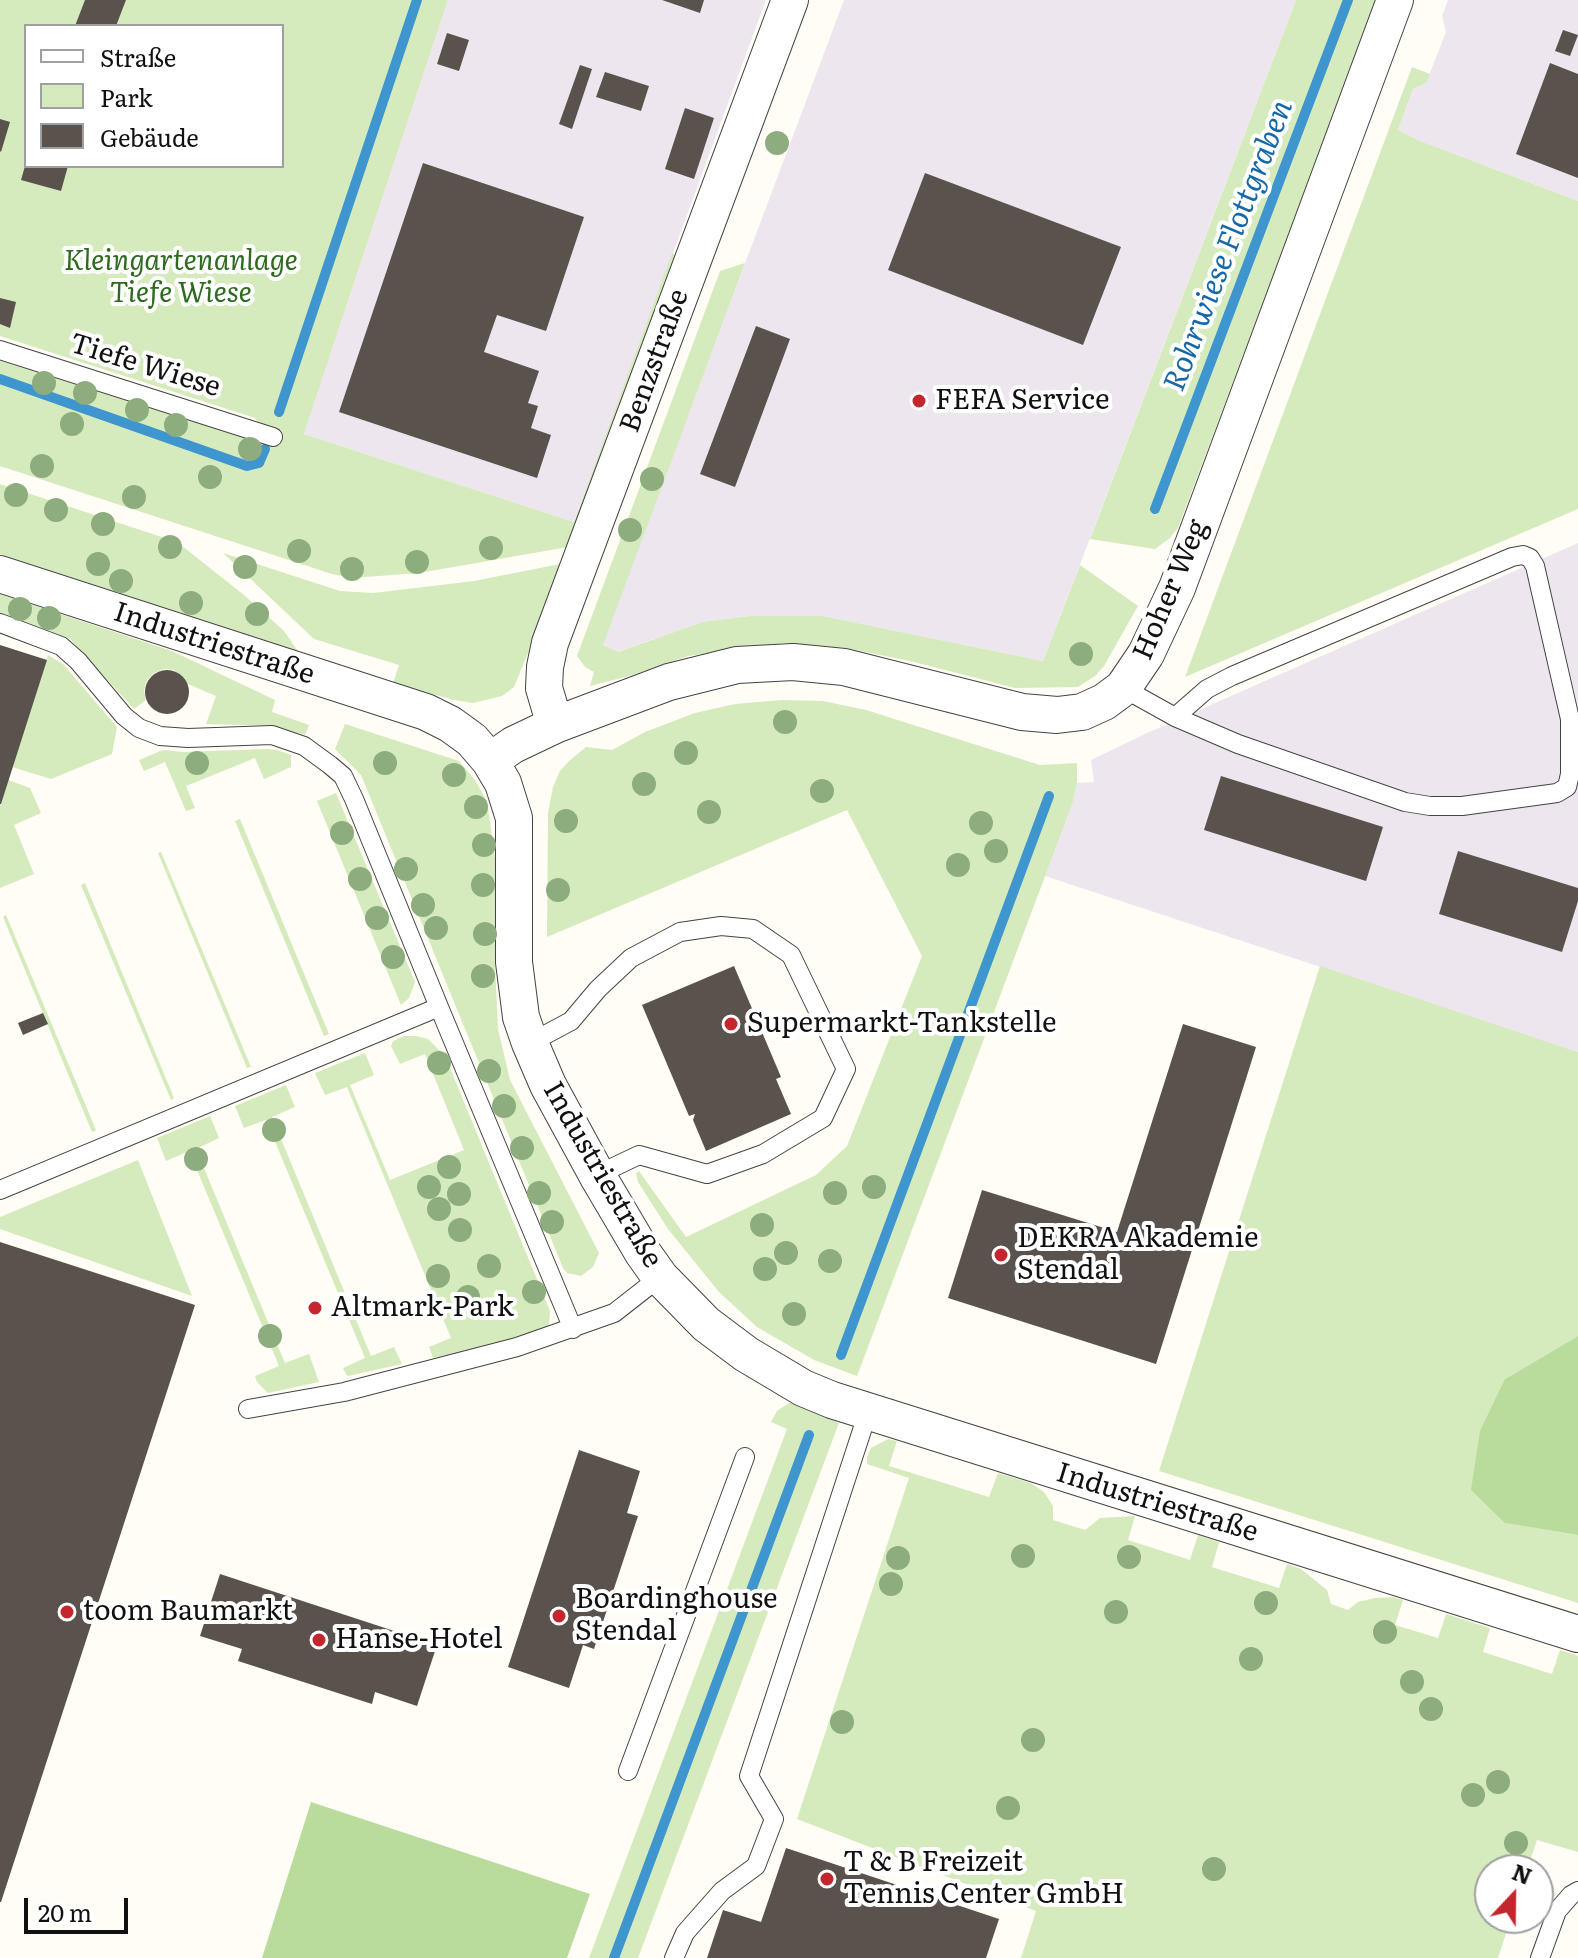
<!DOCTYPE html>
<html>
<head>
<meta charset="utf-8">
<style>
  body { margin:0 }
  #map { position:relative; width:1578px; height:1958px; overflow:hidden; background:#fffdf5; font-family:Literata,serif }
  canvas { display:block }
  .legend { position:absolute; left:24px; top:24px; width:260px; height:144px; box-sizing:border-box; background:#fff; border:2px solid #a0a0a0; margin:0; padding:10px 14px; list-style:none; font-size:24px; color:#111 }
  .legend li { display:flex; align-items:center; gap:16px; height:40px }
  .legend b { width:40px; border:2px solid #a0a0a0 }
  .north { position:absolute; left:1474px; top:1854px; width:80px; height:80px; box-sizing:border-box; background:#fff; border:2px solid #a0a0a0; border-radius:50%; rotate:22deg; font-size:22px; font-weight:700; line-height:32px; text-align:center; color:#111 }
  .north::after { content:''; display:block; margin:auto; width:28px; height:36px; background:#c4262e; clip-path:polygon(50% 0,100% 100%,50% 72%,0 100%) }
  .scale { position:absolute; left:24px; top:1898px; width:104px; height:36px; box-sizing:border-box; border:4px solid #111; border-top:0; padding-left:10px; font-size:24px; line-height:28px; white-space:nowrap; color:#111; -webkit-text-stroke:6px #fff; paint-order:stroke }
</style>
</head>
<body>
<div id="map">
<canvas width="1578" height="1958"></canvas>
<ul class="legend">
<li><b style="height:10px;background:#fff"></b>Straße</li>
<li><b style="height:22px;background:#d5ebbd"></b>Park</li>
<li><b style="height:22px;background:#5a524d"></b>Gebäude</li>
</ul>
<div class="north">N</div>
<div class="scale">20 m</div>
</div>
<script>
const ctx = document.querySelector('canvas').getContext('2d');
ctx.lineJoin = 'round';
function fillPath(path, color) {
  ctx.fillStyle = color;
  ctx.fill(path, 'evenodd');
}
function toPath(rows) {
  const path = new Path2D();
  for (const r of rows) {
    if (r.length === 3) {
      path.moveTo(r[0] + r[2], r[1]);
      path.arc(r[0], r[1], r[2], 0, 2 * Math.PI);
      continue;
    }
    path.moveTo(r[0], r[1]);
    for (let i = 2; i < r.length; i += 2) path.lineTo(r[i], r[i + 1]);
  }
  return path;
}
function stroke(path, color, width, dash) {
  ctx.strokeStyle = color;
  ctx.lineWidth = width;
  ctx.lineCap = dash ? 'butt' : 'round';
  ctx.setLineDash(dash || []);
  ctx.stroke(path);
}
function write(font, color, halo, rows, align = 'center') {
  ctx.font = font + ' Literata,serif';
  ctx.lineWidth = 8;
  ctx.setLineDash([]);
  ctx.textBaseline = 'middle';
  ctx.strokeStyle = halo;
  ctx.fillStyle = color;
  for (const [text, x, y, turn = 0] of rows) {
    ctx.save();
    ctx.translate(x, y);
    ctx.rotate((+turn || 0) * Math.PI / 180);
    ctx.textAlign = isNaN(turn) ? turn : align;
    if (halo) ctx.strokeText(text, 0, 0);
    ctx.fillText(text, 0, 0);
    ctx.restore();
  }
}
const industrial = toPath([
  [448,0,766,0,574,522,304,434],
  [844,0,1296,0,1043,661,823,616,750,616,702,622,617,652,602,644],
  [1448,0,1578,0,1578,201,1418,140,1398,130,1413,89,1426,83,1446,32,1442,16],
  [1578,543,1578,1052,1045,876,1073,802,1077,783,1094,782,1091,760,1147,733]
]);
const green = toPath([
  [0,0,448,0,304,434,574,522,672,253,675,255,677,260,568,547,419,573,352,578,332,574,0,466,0,356,259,425,255,418,0,336],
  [26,26,282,26,282,166,26,166],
  [1296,0,1377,0,1178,528,1170,538,1155,549,1090,539],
  [1412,67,1430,74,1426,83,1413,89,1398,130,1418,140,1578,201,1578,509,1185,677],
  [745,263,603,645,618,652,702,622,750,616,823,616,1043,661,1080,565,1138,606,1104,666,1095,676,1078,687,1015,688,910,661,845,648,785,643,688,656,633,675,590,686,594,672,585,667,577,656,720,271],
  [0,484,177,542,244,595,284,631,298,651,0,554],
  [223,553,340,591,373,593,474,581,565,563,514,687,502,696,473,703,454,700,393,683,399,665,314,639],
  [0,594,172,651,275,700,272,712,309,725,305,735,273,726,206,724,216,696,188,684,174,670,164,669,154,673,147,680,144,690,146,700,134,709,70,639,0,613],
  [48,655,63,664,117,727,112,754,51,779,12,767],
  [782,700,823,701,866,710,1040,765,1077,763,1077,783,1073,802,857,1376,814,1360,757,1327,719,1292,668,1229,638,1182,636,1173,639,1171,686,1237,816,1175,847,1146,922,956,847,810,547,937,548,813,553,787,560,771,569,761,586,747,612,750,645,732,695,713,735,704],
  [345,724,459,761,475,780,487,801,496,866,495,964,498,1029,510,1080,599,1253,593,1267,581,1276,567,1273,563,1268,361,775,335,749],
  [267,749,277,750,291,755,291,767,264,779,255,758,186,786,195,808,186,811,165,762,144,771,139,760,163,750,182,752],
  [8,780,30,788,41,813,14,825,34,874,0,888,0,806],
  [336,793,415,982,409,998,401,1005,317,801],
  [240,819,329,1034,324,1036,235,821],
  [161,852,251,1067,247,1068,158,853],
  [85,883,174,1098,171,1100,81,885],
  [6,915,96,1130,92,1132,3,917],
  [1320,966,1578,1052,1578,1336,1505,1379,1506,1523,1578,1535,1578,1603,1159,1471],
  [404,1036,416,1036,428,1039,445,1056,550,1311,549,1325,545,1332,536,1337,433,1358,429,1347,451,1338,347,1087,325,1095,315,1073,365,1053,374,1075,350,1085,390,1180,464,1150,425,1054,400,1064,391,1046,393,1041],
  [286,1085,295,1107,272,1117,371,1356,394,1347,402,1364,348,1376,346,1374,343,1368,365,1358,266,1120,244,1128,235,1106],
  [210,1116,219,1138,196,1149,285,1363,309,1354,319,1382,268,1393,257,1382,255,1376,279,1366,189,1151,166,1161,157,1138],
  [138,1160,192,1296,0,1229,0,1217],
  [789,1403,798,1403,839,1423,638,1958,589,1958,787,1429,771,1422,777,1411],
  [888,1439,897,1441,889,1466,989,1497,998,1473,1031,1483,1044,1492,1053,1506,1053,1520,1085,1530,1100,1518,1135,1516,1128,1540,1190,1560,1198,1535,1219,1542,1212,1567,1279,1588,1287,1564,1301,1569,1327,1590,1331,1604,1348,1610,1358,1602,1375,1598,1393,1597,1403,1600,1395,1625,1438,1638,1446,1614,1490,1628,1483,1652,1552,1674,1560,1650,1576,1655,1578,1656,1578,1852,1537,1840,1527,1870,1490,1870,1490,1918,1511,1918,1498,1958,1021,1958,1036,1911,797,1819,909,1478,867,1464,867,1457,871,1448]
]);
const forest = toPath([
  [1578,1336,1578,1535,1505,1523,1471,1490,1480,1431,1505,1379],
  [311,1802,590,1894,567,1958,262,1958]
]);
const stream = toPath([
  [0,379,247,466,259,463,265,449],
  [279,412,417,0],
  [1155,509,1348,0],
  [841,1355,1049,796],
  [614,1958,809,1435]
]);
const building = toPath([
  [85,0,126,0,116,26,75,26],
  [662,0,704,0,700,13],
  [1563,30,1578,35,1570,56,1555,51],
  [447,33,469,40,459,71,437,64],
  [1550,63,1578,74,1578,178,1516,154],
  [580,65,592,69,572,129,559,124],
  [605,72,649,86,641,111,596,97],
  [685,108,714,118,694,179,665,169],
  [0,119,10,122,1,152,0,151],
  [423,163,584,217,546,331,497,315,484,352,539,371,528,403,538,406,531,428,551,435,537,478,339,412],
  [25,166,68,166,61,191,21,180],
  [925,173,1121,247,1083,345,888,270],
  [0,298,16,302,10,328,0,324],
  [756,326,790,339,735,487,700,474],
  [0,645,47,660,1,804,0,804],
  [167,692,22],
  [1221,776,1383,827,1366,881,1204,830],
  [1458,851,1578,888,1578,901,1562,952,1439,914],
  [734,966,781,1077,776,1079,791,1114,706,1151,693,1120,695,1114,689,1116,642,1005],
  [43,1013,48,1024,23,1035,18,1023],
  [1183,1024,1256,1047,1156,1364,948,1298,982,1190,1117,1232],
  [0,1242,195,1305,1,1902,0,1902],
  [579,1450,640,1471,627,1513,638,1516,594,1649,583,1645,569,1688,508,1667],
  [220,1574,437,1645,417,1706,375,1692,372,1704,238,1661,242,1649,200,1636],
  [786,1848,999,1919,986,1958,707,1958,723,1910,761,1922]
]);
const lane = toPath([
  [0,350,273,437],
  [0,623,61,646,78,661,124,716,139,728,160,736,188,738,272,735,304,746,330,765,343,776,354,799,439,1007],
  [1123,688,1175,717,1238,744,1405,802,1430,806,1462,806,1557,793,1567,787,1570,774,1570,719,1535,566,1530,558,1523,555,1512,557,1232,676,1207,689,1175,717],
  [530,1043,571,1021,598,989,631,958,680,932,721,926,753,929,791,955,846,1069,823,1118,763,1154,707,1174,639,1155,597,1175],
  [0,1190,439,1007,573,1329],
  [248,1409,344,1392,517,1347,614,1313,660,1277],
  [628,1771,745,1457],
  [674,1958,685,1933,722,1891,756,1866,774,1819,749,1776,868,1412],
  [1540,1958,1557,1911,1571,1895,1578,1891]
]);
const street = toPath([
  [0,574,426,712,450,724,472,740,490,761,503,783,514,818,514,962,521,1017,530,1043,548,1085,597,1175,643,1253,660,1277,706,1324,746,1354,803,1388,832,1400,1578,1634],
  [555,725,544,688,545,667,550,643,790,0],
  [490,761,513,745,555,725,669,682,737,665,793,662,844,667,1022,712,1057,715,1082,712,1104,702,1123,688,1146,654,1177,588,1395,0]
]);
const trees = [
  [777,143],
  [44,383],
  [85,393],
  [137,410],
  [72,424],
  [176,425],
  [250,449],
  [42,466],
  [210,477],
  [652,479],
  [16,495],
  [134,497],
  [56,510],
  [103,524],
  [630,530],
  [170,547],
  [491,548],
  [299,551],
  [417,562],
  [98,564],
  [245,567],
  [352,569],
  [121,581],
  [191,603],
  [20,609],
  [257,614],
  [49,618],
  [1081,654],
  [785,722],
  [686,753],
  [197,763],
  [385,763],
  [454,775],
  [644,784],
  [822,791],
  [476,807],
  [709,812],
  [566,821],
  [981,823],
  [342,833],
  [484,845],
  [996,851],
  [958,865],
  [406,869],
  [360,879],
  [483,885],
  [558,890],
  [423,905],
  [377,918],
  [436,928],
  [485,934],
  [393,957],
  [483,976],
  [439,1063],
  [489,1071],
  [504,1106],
  [274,1130],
  [522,1148],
  [196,1159],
  [449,1167],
  [429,1187],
  [874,1187],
  [539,1193],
  [835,1193],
  [459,1194],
  [439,1209],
  [552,1222],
  [762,1225],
  [460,1230],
  [786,1253],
  [830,1261],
  [489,1266],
  [765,1269],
  [438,1276],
  [534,1292],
  [468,1297],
  [794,1314],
  [270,1336],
  [1023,1556],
  [1129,1557],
  [898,1558],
  [891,1584],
  [1266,1603],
  [1116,1612],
  [1385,1632],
  [1251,1659],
  [1412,1682],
  [1431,1709],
  [842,1722],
  [1033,1740],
  [1498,1782],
  [1473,1795],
  [1008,1808],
  [1516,1843],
  [1214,1869]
];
const markers = [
  [919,401,8,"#c4262e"],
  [731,1024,8,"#c4262e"],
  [1001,1255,8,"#c4262e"],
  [315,1308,8,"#c4262e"],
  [67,1612,8,"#c4262e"],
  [559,1616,8,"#c4262e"],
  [319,1640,8,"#c4262e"],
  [827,1879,8,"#c4262e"]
];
const parkNames = [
  ["Kleingartenanlage",181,262],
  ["Tiefe Wiese",181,294]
];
const streetNames = [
  ["Benzstraße",655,361,-70],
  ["Tiefe Wiese",145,366,17],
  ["Hoher Weg",1171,590,-67],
  ["Industriestraße",214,644,18],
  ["Industriestraße",602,1175,60],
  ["Industriestraße",1157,1503,17]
];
const poiNames = [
  ["FEFA Service",935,401],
  ["Supermarkt-Tankstelle",747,1024],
  ["DEKRA Akademie",1017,1239],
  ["Stendal",1017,1271],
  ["Altmark-Park",331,1308],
  ["Boardinghouse",575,1600],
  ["Stendal",575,1632],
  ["toom Baumarkt",83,1612],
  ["Hanse-Hotel",335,1640],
  ["T & B Freizeit",843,1863],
  ["Tennis Center GmbH",843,1895]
];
const waterNames = [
  ["Rohrwiese Flottgraben",1229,246,-69]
];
fillPath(industrial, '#eee6ef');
fillPath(green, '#d5ebbd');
fillPath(forest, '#b9dc9c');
stroke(stream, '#3f96cf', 10);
fillPath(building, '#5a524d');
stroke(lane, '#444', 20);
stroke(street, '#444', 38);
stroke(lane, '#fff', 18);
stroke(street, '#fff', 36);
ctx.fillStyle = '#8dad7f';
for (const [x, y] of trees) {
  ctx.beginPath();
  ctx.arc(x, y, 12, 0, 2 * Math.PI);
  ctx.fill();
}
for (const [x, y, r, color] of markers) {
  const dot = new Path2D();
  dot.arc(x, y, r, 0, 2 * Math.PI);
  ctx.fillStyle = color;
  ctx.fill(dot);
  stroke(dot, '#fff', 3);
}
write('italic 28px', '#2f6b1f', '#fff', parkNames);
write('28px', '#111', '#fff', streetNames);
write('28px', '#111', '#fff', poiNames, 'left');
write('italic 30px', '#1768a6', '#fff', waterNames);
</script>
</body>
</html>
